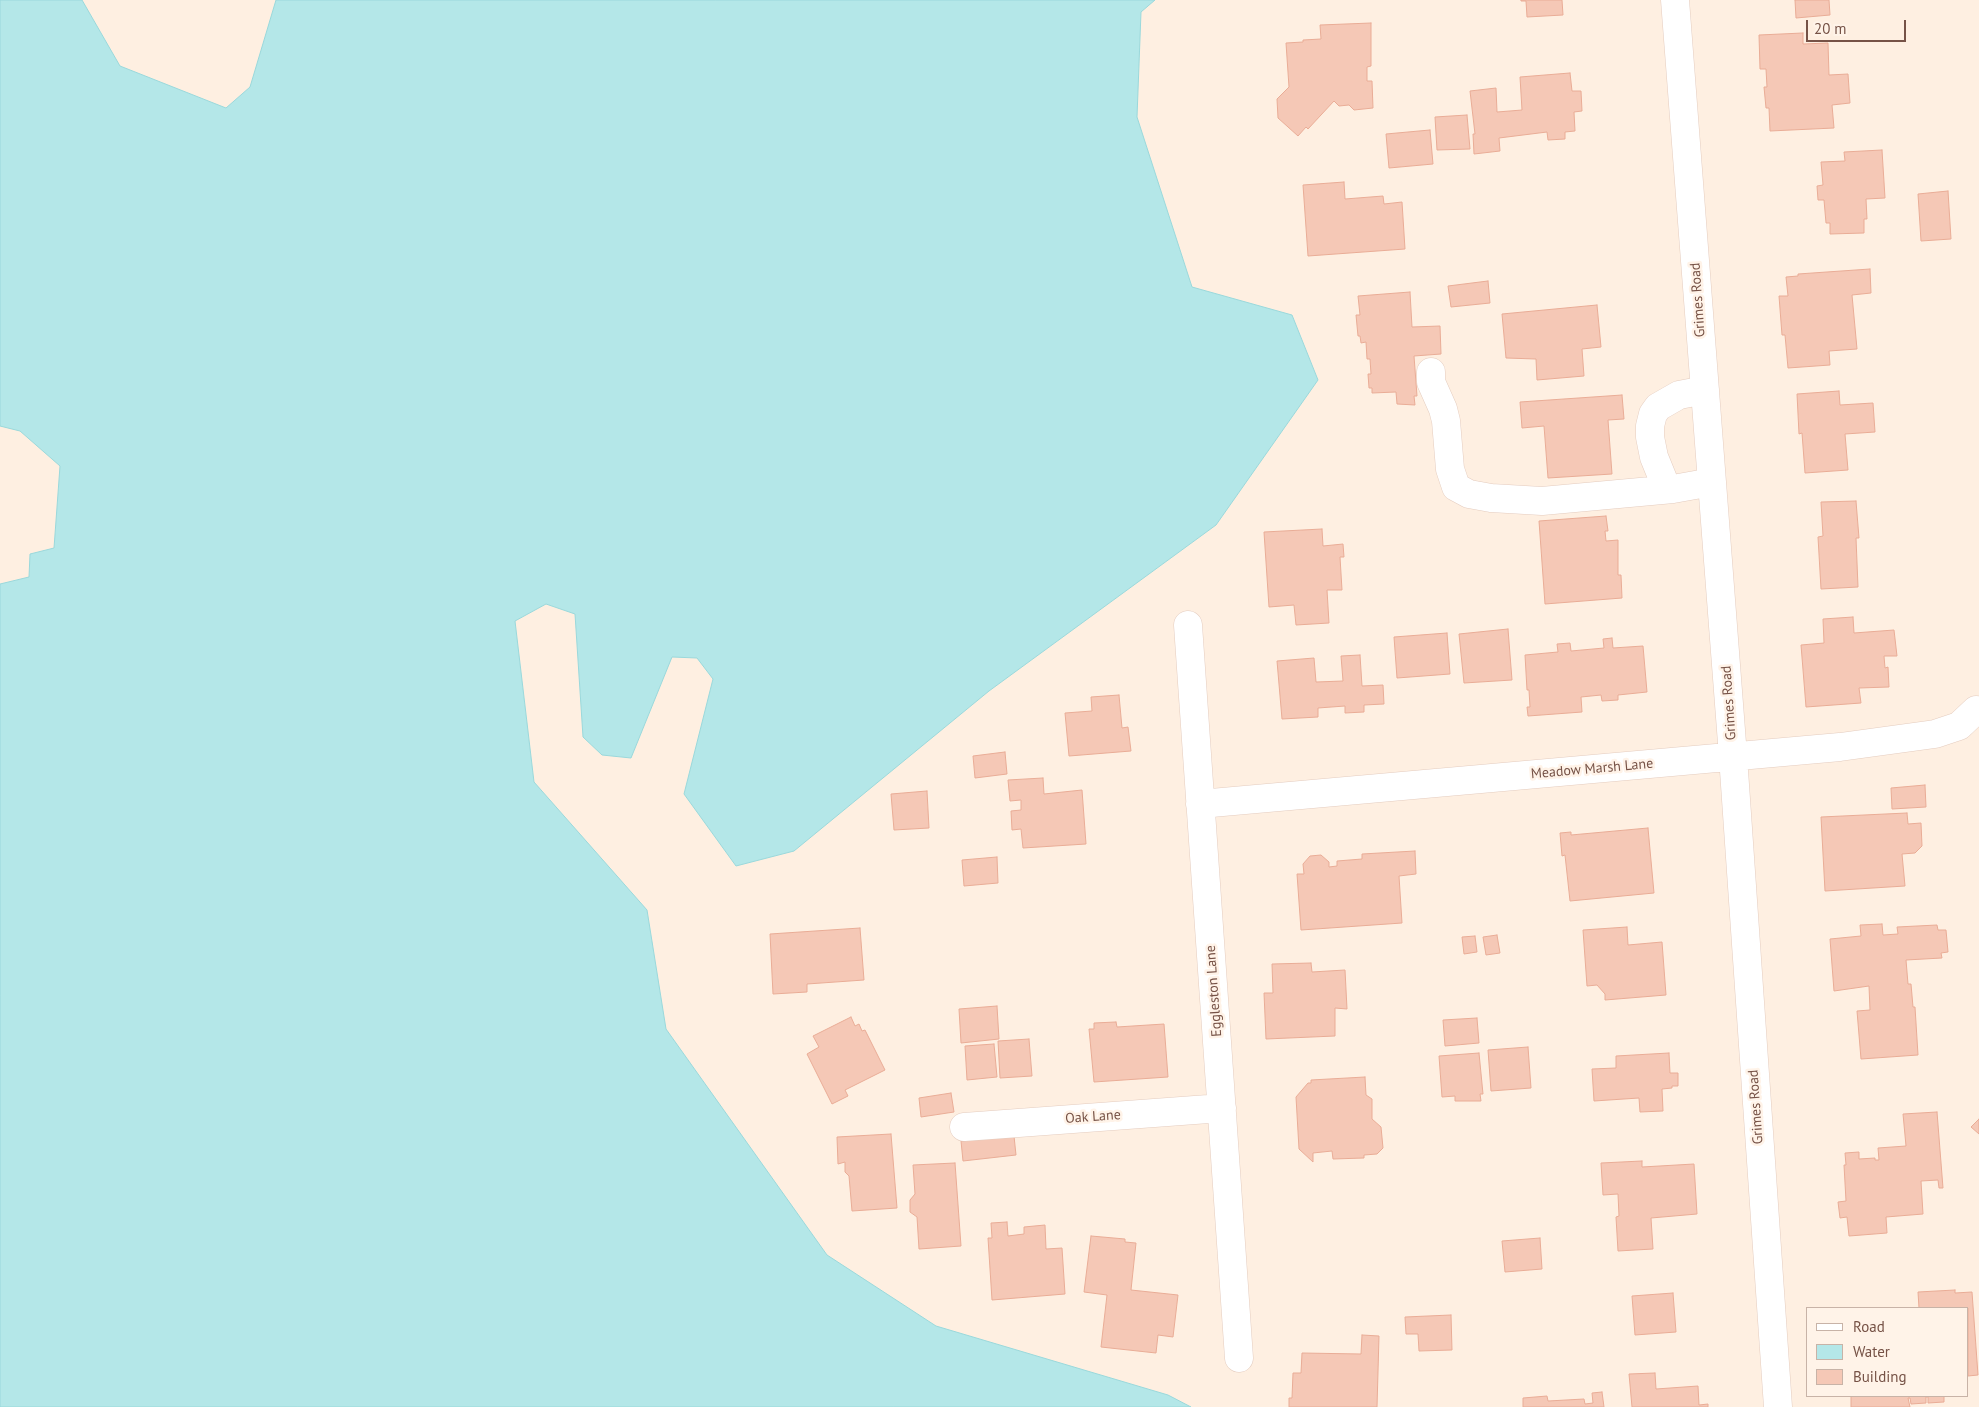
<!DOCTYPE html>
<html>
<head>
<meta charset="utf-8">
<style>
  body { margin:0 }
  #map { position:relative; width:1979px; height:1407px; overflow:hidden; background:#feefe1; font-family:"PT Sans",sans-serif }
  canvas { display:block }
  .legend { position:absolute; left:1806px; top:1307px; width:162px; height:90px; box-sizing:border-box; background:#fff3e8; border:1px solid #c8b3a7; margin:0; padding:6px 9px; list-style:none; font-size:15px; color:#765246 }
  .legend li { display:flex; align-items:center; gap:10px; height:25px }
  .legend b { width:25px; border:1px solid #c8b3a7 }
  .scale { position:absolute; left:1806px; top:20px; width:100px; height:22px; box-sizing:border-box; border:2px solid #765246; border-top:0; padding-left:6px; font-size:15px; line-height:18px; white-space:nowrap; color:#765246; -webkit-text-stroke:4px #fff3e8; paint-order:stroke }
</style>
</head>
<body>
<div id="map">
<canvas width="1979" height="1407"></canvas>
<ul class="legend">
<li><b style="height:6px;background:#fff"></b>Road</li>
<li><b style="height:14px;background:#b4e7e8"></b>Water</li>
<li><b style="height:14px;background:#f5c8b6"></b>Building</li>
</ul>
<div class="scale">20 m</div>
</div>
<script>
const ctx = document.querySelector('canvas').getContext('2d');
ctx.lineJoin = 'round';
function fillPath(path, color) {
  ctx.fillStyle = color;
  ctx.fill(path, 'evenodd');
}
function toPath(rows) {
  const path = new Path2D();
  for (const r of rows) {
    path.moveTo(r[0], r[1]);
    for (let i = 2; i < r.length; i += 2) path.lineTo(r[i], r[i + 1]);
  }
  return path;
}
function stroke(path, color, width, dash) {
  ctx.strokeStyle = color;
  ctx.lineWidth = width;
  ctx.lineCap = dash ? 'butt' : 'round';
  ctx.setLineDash(dash || []);
  ctx.stroke(path);
}
function write(font, color, halo, rows, align = 'center') {
  ctx.font = font + ' "PT Sans",sans-serif';
  ctx.lineWidth = 5;
  ctx.setLineDash([]);
  ctx.textBaseline = 'middle';
  ctx.strokeStyle = halo;
  ctx.fillStyle = color;
  for (const [text, x, y, turn = 0] of rows) {
    ctx.save();
    ctx.translate(x, y);
    ctx.rotate((+turn || 0) * Math.PI / 180);
    ctx.textAlign = isNaN(turn) ? turn : align;
    if (halo) ctx.strokeText(text, 0, 0);
    ctx.fillText(text, 0, 0);
    ctx.restore();
  }
}
const water = toPath([
  [0,0,82,0,120,66,226,108,250,87,276,0,1155,0,1141,12,1137,117,1192,287,1292,315,1318,380,1216,525,989,691,794,851,736,866,684,794,713,679,697,658,672,657,631,758,602,755,583,737,575,614,546,604,515,621,534,782,647,910,666,1029,827,1255,936,1326,1168,1395,1191,1407,0,1407,0,584,29,577,30,554,54,548,60,466,20,431,0,426,0,0]
]);
const building = toPath([
  [1521,0,1562,0,1563,15,1527,17,1526,1,1521,1,1521,0],
  [1795,0,1829,0,1830,15,1796,18,1795,0],
  [1371,23,1371,66,1367,67,1367,81,1372,81,1373,108,1354,110,1349,105,1339,106,1334,101,1308,129,1306,127,1298,136,1278,118,1277,99,1289,87,1286,43,1303,42,1303,40,1321,39,1320,25,1371,23],
  [1803,33,1803,44,1828,43,1829,75,1848,74,1850,103,1832,105,1834,128,1770,131,1769,108,1766,108,1764,87,1767,87,1766,69,1760,69,1759,35,1803,33],
  [1570,73,1572,91,1581,91,1582,111,1574,112,1575,131,1565,132,1565,139,1548,140,1547,132,1499,138,1500,151,1474,154,1473,134,1475,134,1470,91,1496,88,1497,112,1522,110,1520,77,1570,73],
  [1467,115,1470,149,1437,150,1435,117,1467,115],
  [1430,130,1433,164,1389,168,1386,134,1430,130],
  [1882,150,1885,198,1866,199,1867,219,1864,219,1864,233,1830,234,1830,223,1826,223,1824,200,1818,200,1817,186,1823,185,1821,162,1845,161,1844,152,1882,150],
  [1344,182,1345,199,1383,196,1384,204,1402,202,1405,249,1308,256,1303,185,1344,182],
  [1948,191,1951,239,1921,241,1918,194,1948,191],
  [1870,269,1871,293,1852,295,1857,349,1829,351,1830,365,1788,368,1785,335,1782,335,1779,296,1788,296,1786,277,1798,276,1798,274,1870,269],
  [1488,281,1490,303,1451,307,1448,286,1488,281],
  [1410,292,1412,327,1440,326,1441,354,1414,356,1417,396,1414,396,1415,405,1397,404,1396,392,1372,393,1372,388,1369,388,1368,374,1371,374,1370,359,1367,359,1366,342,1361,343,1360,336,1358,336,1356,315,1360,315,1358,296,1410,292],
  [1597,305,1601,347,1582,349,1584,376,1537,380,1536,359,1506,358,1502,314,1597,305],
  [1839,391,1840,405,1873,403,1875,432,1845,434,1848,470,1805,473,1802,433,1799,434,1797,394,1839,391],
  [1622,395,1624,419,1608,420,1612,474,1548,478,1544,426,1522,428,1520,402,1622,395],
  [1856,501,1859,538,1856,538,1858,587,1821,589,1818,537,1823,536,1821,502,1856,501],
  [1606,516,1608,531,1605,531,1606,541,1618,540,1618,575,1621,575,1622,598,1545,604,1539,521,1606,516],
  [1322,529,1323,546,1343,544,1344,557,1340,557,1342,590,1327,590,1329,623,1296,625,1294,605,1269,607,1264,532,1322,529],
  [1853,617,1854,633,1894,630,1897,656,1884,656,1885,668,1888,667,1889,687,1859,688,1861,703,1806,707,1801,645,1824,643,1823,619,1853,617],
  [1508,629,1512,680,1464,683,1459,634,1508,629],
  [1447,633,1450,674,1397,678,1394,637,1447,633],
  [1612,638,1613,648,1643,646,1647,692,1618,695,1618,700,1602,701,1601,695,1581,697,1582,712,1528,716,1527,707,1530,707,1529,690,1527,690,1525,655,1558,652,1557,644,1570,643,1571,651,1604,648,1603,639,1612,638],
  [1360,655,1362,686,1383,685,1384,704,1364,705,1364,712,1345,713,1345,706,1318,708,1318,717,1282,719,1277,661,1314,658,1316,682,1343,681,1341,656,1360,655],
  [1119,695,1122,728,1128,727,1131,751,1069,756,1065,713,1092,711,1091,697,1119,695],
  [1005,752,1007,774,975,778,973,756,1005,752],
  [1043,778,1044,794,1082,790,1086,844,1023,848,1021,829,1012,830,1011,811,1021,810,1021,800,1010,801,1008,780,1043,778],
  [1925,785,1926,807,1892,809,1891,788,1925,785],
  [927,791,929,828,894,830,891,794,927,791],
  [1907,813,1908,824,1921,823,1922,846,1915,853,1902,854,1905,886,1825,891,1821,817,1907,813],
  [1648,828,1654,893,1570,901,1565,855,1562,856,1560,833,1571,832,1571,835,1648,828],
  [1415,851,1416,874,1399,876,1402,923,1301,930,1297,874,1304,874,1303,864,1310,856,1321,855,1329,862,1329,867,1337,866,1337,861,1362,859,1362,854,1415,851],
  [997,857,998,883,964,886,962,860,997,857],
  [1882,924,1883,935,1898,934,1897,927,1937,925,1938,930,1946,930,1948,952,1941,953,1942,958,1906,960,1908,984,1911,984,1913,1007,1915,1007,1918,1055,1861,1059,1857,1011,1870,1010,1869,986,1834,991,1830,939,1861,936,1860,925,1882,924],
  [1627,927,1628,945,1662,942,1666,995,1605,1000,1605,994,1597,985,1587,986,1583,930,1627,927],
  [860,928,864,980,807,984,807,992,773,994,770,934,860,928],
  [1497,935,1500,953,1486,955,1483,937,1497,935],
  [1475,936,1477,952,1464,954,1462,937,1475,936],
  [1311,963,1312,972,1345,970,1347,1009,1335,1008,1335,1036,1266,1039,1264,993,1273,993,1272,964,1311,963],
  [997,1006,999,1039,961,1043,959,1009,997,1006],
  [851,1017,855,1026,859,1024,862,1031,865,1030,885,1070,845,1090,848,1096,832,1104,807,1054,819,1047,813,1036,851,1017],
  [1477,1018,1479,1043,1445,1046,1443,1020,1477,1018],
  [1116,1022,1117,1027,1164,1024,1168,1077,1094,1082,1089,1029,1094,1029,1094,1023,1116,1022],
  [1029,1039,1032,1076,1000,1078,998,1041,1029,1039],
  [994,1044,997,1077,967,1080,965,1046,994,1044],
  [1528,1047,1531,1088,1491,1091,1488,1050,1528,1047],
  [1479,1053,1483,1094,1480,1094,1481,1101,1455,1101,1455,1096,1442,1097,1439,1056,1479,1053],
  [1669,1053,1670,1073,1678,1073,1678,1086,1672,1086,1672,1088,1662,1089,1663,1111,1640,1112,1639,1098,1594,1101,1592,1069,1616,1068,1616,1056,1669,1053],
  [1365,1077,1366,1095,1372,1099,1372,1119,1381,1127,1383,1148,1377,1154,1364,1155,1364,1158,1333,1159,1332,1151,1313,1153,1313,1162,1299,1149,1296,1097,1308,1083,1311,1083,1311,1080,1365,1077],
  [951,1093,954,1112,921,1117,919,1098,951,1093],
  [1937,1112,1943,1188,1939,1188,1938,1180,1921,1181,1923,1214,1886,1217,1887,1233,1849,1236,1847,1217,1840,1218,1838,1202,1846,1201,1844,1165,1846,1165,1845,1153,1859,1152,1859,1159,1875,1158,1875,1160,1879,1160,1878,1148,1906,1146,1903,1114,1937,1112],
  [1979,1119,1979,1134,1971,1127,1979,1119],
  [891,1134,897,1208,852,1211,849,1176,845,1172,845,1162,838,1164,837,1137,891,1134],
  [1014,1136,1016,1155,963,1161,961,1141,1014,1136],
  [1642,1161,1642,1167,1694,1164,1697,1214,1651,1218,1653,1249,1618,1251,1616,1217,1619,1216,1618,1194,1603,1195,1601,1163,1642,1161],
  [955,1163,961,1246,919,1249,917,1217,910,1212,910,1200,915,1194,913,1165,955,1163],
  [1007,1222,1008,1236,1024,1234,1024,1227,1045,1225,1046,1249,1062,1248,1065,1294,992,1300,988,1238,992,1238,991,1223,1007,1222],
  [1091,1236,1125,1239,1125,1242,1136,1243,1131,1290,1178,1295,1173,1337,1158,1335,1156,1353,1101,1347,1107,1295,1084,1292,1091,1236],
  [1540,1238,1542,1269,1505,1272,1502,1241,1540,1238],
  [1955,1290,1955,1293,1972,1292,1978,1375,1968,1376,1968,1308,1919,1308,1918,1292,1955,1290],
  [1673,1293,1676,1332,1635,1335,1632,1296,1673,1293],
  [1451,1315,1452,1350,1419,1351,1418,1334,1406,1334,1405,1317,1451,1315],
  [1362,1335,1379,1336,1377,1407,1289,1407,1289,1398,1292,1398,1293,1373,1301,1373,1302,1353,1361,1354,1362,1335],
  [1655,1373,1656,1389,1698,1386,1699,1405,1708,1404,1708,1407,1632,1407,1629,1374,1655,1373],
  [1602,1392,1604,1407,1523,1407,1523,1398,1547,1396,1548,1401,1584,1399,1585,1404,1593,1403,1592,1393,1602,1392],
  [1851,1396,1946,1396,1944,1396,1944,1402,1928,1403,1928,1397,1926,1397,1926,1403,1911,1404,1910,1398,1908,1398,1910,1407,1851,1407,1851,1396]
]);
const minor = toPath([
  [1675,0,1733,756,1778,1407],
  [1431,372,1431,382,1443,409,1446,421,1450,469,1456,487,1469,494,1491,498,1542,501,1673,489,1712,482],
  [1667,489,1654,457,1650,437,1650,426,1653,414,1658,407,1679,395,1705,390],
  [1188,625,1239,1358],
  [1200,804,1840,747,1935,734,1959,726,1976,710],
  [964,1127,1222,1108]
]);
const streetNames = [
  ["Grimes Road",1698,300,-94],
  ["Grimes Road",1729,703,-94],
  ["Meadow Marsh Lane",1592,769,-5],
  ["Eggleston Lane",1214,991,-94],
  ["Grimes Road",1756,1107,-94],
  ["Oak Lane",1093,1117,-4]
];
fillPath(water, '#b4e7e8');
stroke(water, '#9ad8db', 1);
fillPath(building, '#f5c8b6');
stroke(building, '#e9ac96', 1);
stroke(minor, '#e4ccbf', 29);
stroke(minor, '#fff', 28);
write('14px', '#765246', '#fff3e8', streetNames);
</script>
</body>
</html>
